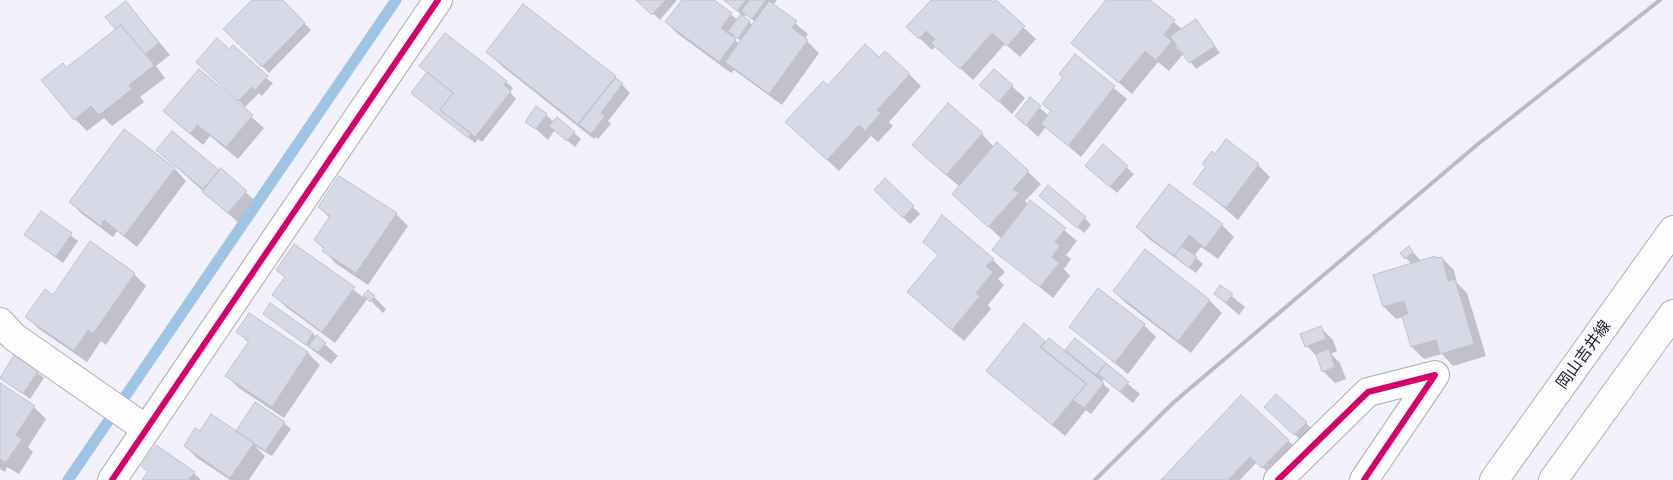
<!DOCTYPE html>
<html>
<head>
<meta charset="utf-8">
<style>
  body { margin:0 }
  canvas { display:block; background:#f2f0fb }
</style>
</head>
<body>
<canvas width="1673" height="480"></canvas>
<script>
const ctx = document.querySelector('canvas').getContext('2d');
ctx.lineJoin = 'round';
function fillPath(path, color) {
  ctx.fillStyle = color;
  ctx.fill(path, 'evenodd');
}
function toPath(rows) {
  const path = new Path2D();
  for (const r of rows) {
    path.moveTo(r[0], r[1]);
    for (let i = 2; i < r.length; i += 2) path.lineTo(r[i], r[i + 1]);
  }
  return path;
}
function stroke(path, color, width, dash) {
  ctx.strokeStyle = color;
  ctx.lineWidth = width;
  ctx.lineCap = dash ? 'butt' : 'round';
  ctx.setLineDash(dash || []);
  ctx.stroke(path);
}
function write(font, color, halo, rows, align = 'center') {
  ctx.font = font + ' "IBM Plex Sans","Noto Sans JP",sans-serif';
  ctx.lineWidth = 4.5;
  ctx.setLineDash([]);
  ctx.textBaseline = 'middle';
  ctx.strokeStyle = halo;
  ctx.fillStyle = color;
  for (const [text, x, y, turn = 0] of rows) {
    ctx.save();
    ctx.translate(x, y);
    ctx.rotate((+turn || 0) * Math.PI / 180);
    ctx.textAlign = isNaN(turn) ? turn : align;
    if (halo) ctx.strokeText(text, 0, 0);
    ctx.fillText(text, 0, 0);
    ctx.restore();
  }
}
const shadow = toPath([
  [253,0,281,0,311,30,269,73,225,29],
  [639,0,677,0,660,20],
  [683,0,712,0,738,20,742,15,724,0,777,0,773,5,808,34,805,39,819,53,782,105,734,70,731,73,678,34,666,22],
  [746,14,755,22,753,25,743,18],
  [734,36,741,41,739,44,732,37],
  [933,0,989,0,994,4,996,2,1036,39,1020,57,1005,44,973,80,936,46,932,50,908,27],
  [1108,0,1148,0,1183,30,1196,21,1220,53,1196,69,1184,53,1169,71,1158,62,1132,94,1073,43],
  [1178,45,1183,52,1182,53,1176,47],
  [126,2,170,55,156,66,165,78,140,97,144,102,112,126,104,118,87,131,75,119,67,69,117,29,107,17],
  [229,51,273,83,262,96,259,93,245,107,204,69],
  [487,52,615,77,630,93,608,121,611,124,598,139,596,137,594,139,503,67],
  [1075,56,1127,99,1081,157,1046,127,1038,137,1016,116,1030,99,1049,116,1052,112,1043,104,1064,78],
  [879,59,909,74,921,86,889,122,893,126,878,142,871,136,839,171,799,134,828,86],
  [421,66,506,82,513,88,510,92,516,99,482,142,478,139,475,143,412,93,428,73],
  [994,70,1025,98,1012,114,981,85],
  [199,71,264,128,238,159,210,136,203,145,177,123],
  [546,115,554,122,557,118,581,139,575,147,555,130,548,140,527,121],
  [172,132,219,172,221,170,259,204,241,225,157,150],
  [982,134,994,147,997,144,1041,184,1025,201,1028,205,1031,202,1077,241,1066,255,1071,259,1064,269,1070,276,1053,298,994,250,1002,239,966,206,960,187,925,157],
  [1103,146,1134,174,1117,193,1093,172],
  [1258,165,1270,177,1238,220,1195,183],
  [174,168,186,181,137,247,117,231,113,237,82,214,70,202],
  [340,177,396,214,408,226,368,285,335,263,316,240,330,218,319,207],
  [885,180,920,214,910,224,876,190],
  [1170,186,1222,225,1234,237,1218,259,1201,247,1194,256,1203,264,1196,273,1149,239,1137,227],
  [1047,202,1085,218,1091,225,1084,233],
  [41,213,78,241,63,263,26,235],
  [924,242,993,260,1005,272,998,279,1004,285,988,305,991,309,964,341,921,304,939,256],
  [295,246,363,297,368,291,386,309,383,313,368,298,335,343,286,307,274,295,286,278],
  [1409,248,1422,262,1442,258,1454,270,1457,283,1467,293,1486,356,1453,366,1442,354,1424,359,1412,347,1403,317,1396,319,1384,307,1412,265,1402,253],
  [134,274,146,286,106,345,101,341,87,362,39,329,27,317,53,297],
  [1221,287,1245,307,1239,315,1215,294],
  [1114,291,1210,301,1222,313,1191,353,1126,303],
  [265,314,313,334,338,356,331,364],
  [250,315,308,353,320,365,284,418,239,388,227,376,249,343,238,332],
  [1025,325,1046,343,1064,352,1075,340,1140,394,1133,403,1104,379,1101,382,1110,390,1091,414,1086,410,1065,436,988,371],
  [1144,325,1156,337,1128,374,1070,327],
  [1321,328,1333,340,1337,351,1331,354,1340,363,1346,379,1335,383,1323,371,1319,359,1307,346,1302,335],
  [37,372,44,378,30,399,1,377],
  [0,384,34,407,46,419,28,447,33,452,19,474,7,467,5,472,0,469],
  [1241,397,1295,447,1270,474,1257,462,1240,480,1162,480],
  [1278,419,1306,423,1318,435,1307,446],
  [284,423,291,429,272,456,255,446,265,456,249,480,230,480,197,458,185,446,201,432,241,436],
  [143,466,194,473,201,480,144,480,148,472]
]);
const stream = toPath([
  [68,480,396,0]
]);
const building = toPath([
  [252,0,283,0,305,23,262,67,223,29,252,0],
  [636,0,665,0,652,15,636,0],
  [682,0,714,0,732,13,721,28,736,39,719,62,665,22,682,0],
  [724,0,746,0,737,11,724,0],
  [750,0,766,0,752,19,741,11,750,0],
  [931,0,991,0,993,2,996,0,1025,26,1007,46,992,33,960,69,931,43,935,39,926,31,919,39,906,27,931,0],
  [1106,0,1150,0,1175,20,1164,35,1172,41,1156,60,1145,51,1119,83,1071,43,1106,0],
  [126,1,159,43,145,54,121,25,115,29,105,17,126,1],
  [769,1,797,21,792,28,808,40,769,94,725,62,769,1],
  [523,4,616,76,578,124,486,52,523,4],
  [741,14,750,21,738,39,728,31,741,14],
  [1196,19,1215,46,1189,63,1170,36,1196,19],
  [121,25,154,65,129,85,132,89,99,115,91,106,74,120,41,80,63,63,66,68,121,25],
  [445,33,507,81,504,85,511,91,475,137,440,110,453,93,419,66,445,33],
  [217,38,229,49,233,45,268,76,255,90,252,87,238,101,196,62,217,38],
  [865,44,879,57,885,51,910,74,877,110,881,113,865,131,859,125,827,160,785,122,823,81,828,85,865,44],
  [1075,54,1115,86,1068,146,1041,124,1051,111,1042,104,1063,77,1059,74,1075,54],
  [199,69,253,115,226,147,197,125,190,134,163,111,199,69],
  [994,69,1013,85,999,102,979,85,994,69],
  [427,72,453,93,440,110,471,133,468,138,411,93,427,72],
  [615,78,623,83,601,113,605,116,591,134,579,124,615,78],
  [1030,97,1041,106,1026,126,1015,116,1030,97],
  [948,103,983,133,946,175,912,145,948,103],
  [536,106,547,114,536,129,525,122,536,106],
  [557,117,575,132,567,141,549,126,557,117],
  [124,129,175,168,124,236,104,220,101,226,69,202,124,129],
  [172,131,219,170,203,189,156,150,172,131],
  [1226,139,1259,164,1226,208,1193,184,1206,166,1202,164,1212,151,1215,154,1226,139],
  [997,142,1029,171,1013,189,1019,193,988,227,952,194,997,142],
  [1103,144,1128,166,1110,187,1085,166,1103,144],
  [221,168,247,191,228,213,202,192,221,168],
  [339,176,397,213,356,273,322,251,324,248,314,240,330,216,318,207,339,176],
  [885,178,914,206,903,218,874,190,885,178],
  [1169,184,1223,224,1205,248,1189,235,1174,256,1136,227,1169,184],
  [1048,185,1086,217,1077,228,1039,196,1048,185],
  [1030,200,1066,228,1055,242,1060,246,1052,257,1059,263,1040,287,992,250,1030,200],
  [41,211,72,233,56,257,24,235,41,211],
  [942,215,994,259,986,266,993,272,976,293,980,296,952,330,907,292,938,255,923,242,942,215],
  [90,241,135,273,93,334,88,330,74,351,25,317,45,289,53,295,90,241],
  [294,244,355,287,322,332,272,295,285,277,276,270,294,244],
  [1181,246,1197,257,1189,268,1174,256,1181,246],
  [1409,246,1413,252,1405,259,1400,253,1409,246],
  [1145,249,1210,300,1178,341,1113,291,1145,249],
  [1435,256,1436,258,1442,257,1448,281,1455,279,1474,344,1440,354,1436,340,1411,347,1402,316,1408,314,1404,301,1383,307,1373,275,1435,256],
  [1220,285,1233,294,1226,303,1214,294,1220,285],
  [1098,288,1145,324,1115,363,1069,327,1098,288],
  [368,290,375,296,370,302,363,295,368,290],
  [270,303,313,333,306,345,263,314,270,303],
  [249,313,308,352,272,407,225,376,249,341,236,332,249,313],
  [1024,323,1045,341,1040,347,1086,384,1052,425,986,371,1024,323],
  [1321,326,1326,339,1305,347,1300,334,1321,326],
  [317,335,326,343,318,352,308,346,317,335],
  [1049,338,1104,383,1084,408,1073,400,1087,384,1041,347,1049,338],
  [1075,338,1106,363,1096,375,1065,350,1075,338],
  [1329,349,1335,367,1322,372,1316,354,1329,349],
  [14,355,38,371,23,394,0,378,14,355],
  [1106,363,1129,382,1120,392,1098,374,1106,363],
  [0,383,35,406,16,435,22,439,6,462,0,459,0,383],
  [1276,394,1307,422,1294,435,1264,407,1276,394],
  [1241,395,1289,440,1262,468,1250,457,1228,480,1161,480,1241,395],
  [255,402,285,422,265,451,236,431,255,402],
  [211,414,254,443,230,478,184,446,195,428,200,431,211,414],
  [156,445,195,472,189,479,191,480,142,480,148,471,141,466,156,445]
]);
const minor = toPath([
  [0,322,14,337,146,429],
  [112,480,438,0],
  [1278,480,1368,392,1435,375,1364,480]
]);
const major = toPath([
  [1494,480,1673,230],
  [1553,480,1673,314]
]);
const rail = toPath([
  [1095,480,1174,402,1478,144,1660,0]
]);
const cycleway = toPath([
  [112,480,438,0],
  [1278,480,1368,392,1435,375,1364,480]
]);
const streetNames = [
  ["岡山吉井線",1584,355,-54]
];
fillPath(shadow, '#0003');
stroke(stream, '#9fc5e6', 11);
fillPath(building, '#d7d9e7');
stroke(building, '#c1c2ca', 1);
stroke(minor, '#aeadb5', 30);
stroke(major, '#aeadb5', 30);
stroke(minor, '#fdfdfe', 28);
stroke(major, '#fdfdfe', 28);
stroke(rail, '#bcbcbf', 4);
stroke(cycleway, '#d6006c', 6);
write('16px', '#24242a', '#fcfbff', streetNames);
</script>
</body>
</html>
